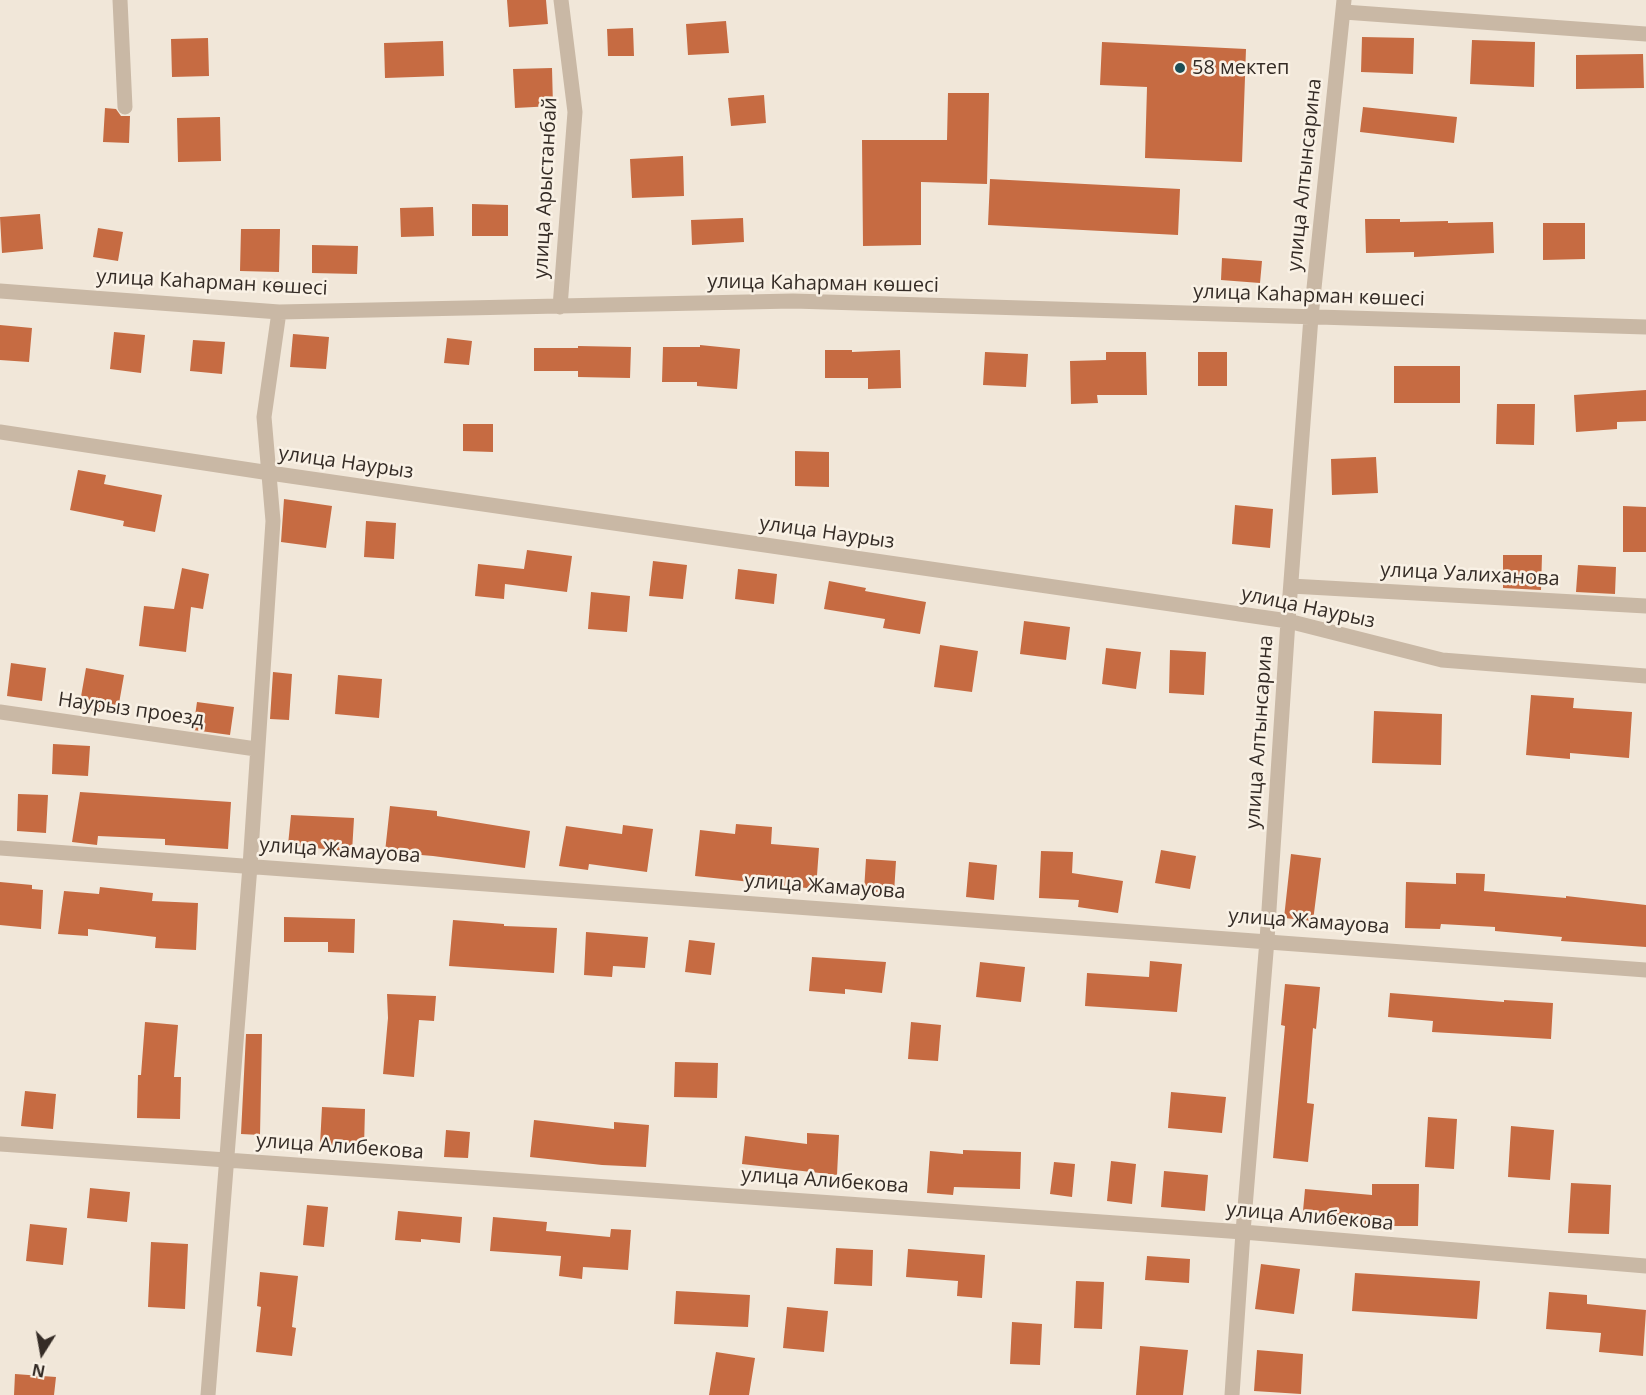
<!DOCTYPE html>
<html>
<head>
<meta charset="utf-8">
<style>
  body { margin:0 }
  #map { position:relative; width:1646px; height:1395px; overflow:hidden; background:#f1e7d9; font-family:"Open Sans",sans-serif }
  canvas { display:block }
  .north { position:absolute; left:12px; top:1323px; width:60px; height:60px; -webkit-text-stroke:4px #f9f1e5; paint-order:stroke; rotate:191deg; font-size:16px; font-weight:700; line-height:24px; text-align:center; color:#352c26 }
  .north::after { content:''; display:block; margin:auto; width:21px; height:27px; background:#352c26; clip-path:polygon(50% 0,100% 100%,50% 72%,0 100%) }
</style>
</head>
<body>
<div id="map">
<canvas width="1646" height="1395"></canvas>
<div class="north">N</div>
</div>
<script>
const ctx = document.querySelector('canvas').getContext('2d');
ctx.lineJoin = 'round';
function fillPath(path, color) {
  ctx.fillStyle = color;
  ctx.fill(path, 'evenodd');
}
function toPath(rows) {
  const path = new Path2D();
  for (const r of rows) {
    path.moveTo(r[0], r[1]);
    for (let i = 2; i < r.length; i += 2) path.lineTo(r[i], r[i + 1]);
  }
  return path;
}
function stroke(path, color, width, dash) {
  ctx.strokeStyle = color;
  ctx.lineWidth = width;
  ctx.lineCap = dash ? 'butt' : 'round';
  ctx.setLineDash(dash || []);
  ctx.stroke(path);
}
function write(font, color, halo, rows, align = 'center') {
  ctx.font = font + ' "Open Sans",sans-serif';
  ctx.lineWidth = 5;
  ctx.setLineDash([]);
  ctx.textBaseline = 'middle';
  ctx.strokeStyle = halo;
  ctx.fillStyle = color;
  for (const [text, x, y, turn = 0] of rows) {
    ctx.save();
    ctx.translate(x, y);
    ctx.rotate((+turn || 0) * Math.PI / 180);
    ctx.textAlign = isNaN(turn) ? turn : align;
    if (halo) ctx.strokeText(text, 0, 0);
    ctx.fillText(text, 0, 0);
    ctx.restore();
  }
}
const building = toPath([
  [507,0,546,0,548,24,509,27],
  [726,21,729,53,688,55,686,24],
  [633,28,634,56,608,56,607,29],
  [1362,37,1414,38,1413,74,1361,72],
  [208,38,209,76,172,77,171,39],
  [1472,40,1535,42,1534,87,1470,84],
  [443,41,444,76,385,78,384,43],
  [1102,42,1246,49,1242,162,1145,158,1147,87,1100,85],
  [1643,54,1644,88,1576,89,1576,55],
  [552,68,553,106,515,108,513,69],
  [948,93,989,93,987,184,921,182,921,245,863,246,862,140,947,140],
  [764,95,766,123,731,126,728,98],
  [1363,107,1457,117,1454,143,1360,132],
  [105,108,116,109,121,116,130,116,129,143,103,142],
  [220,117,221,161,178,162,177,118],
  [683,156,684,196,632,198,630,159],
  [990,179,1180,189,1178,235,988,225],
  [472,204,508,205,508,236,472,236],
  [433,207,434,236,401,237,400,208],
  [40,214,43,249,2,253,0,217],
  [743,218,744,242,692,245,691,220],
  [1365,219,1400,219,1400,222,1448,221,1448,223,1493,222,1494,253,1414,257,1414,252,1366,253],
  [1543,223,1585,223,1585,259,1543,260],
  [98,228,123,232,118,261,93,257],
  [241,229,280,229,279,272,240,271],
  [312,245,358,246,357,274,312,273],
  [1222,258,1262,261,1260,283,1221,280],
  [0,325,32,328,29,362,0,360],
  [114,332,145,335,141,373,110,369],
  [293,334,329,337,326,369,290,367],
  [447,338,472,341,469,365,444,363],
  [193,340,225,342,222,374,190,371],
  [700,345,740,349,737,389,697,386,697,382,662,382,663,347,700,347],
  [578,346,631,347,630,378,578,377,578,371,534,371,534,348,578,348],
  [825,350,852,350,852,352,900,350,901,388,868,389,868,378,825,378],
  [985,352,1028,354,1026,387,983,385],
  [1106,352,1146,352,1147,395,1097,395,1098,403,1071,404,1070,361,1106,360],
  [1198,352,1227,352,1227,386,1198,386],
  [1394,366,1460,366,1460,403,1394,403],
  [1646,390,1646,421,1617,422,1617,429,1576,432,1574,395],
  [1497,404,1535,404,1534,445,1496,444],
  [463,424,493,424,493,452,463,451],
  [795,451,829,452,829,487,795,486],
  [1376,457,1378,493,1332,495,1331,459],
  [78,470,106,475,104,484,162,495,155,532,123,526,124,521,70,510],
  [284,499,332,506,326,548,281,542],
  [1235,505,1273,509,1270,548,1232,544],
  [1623,506,1646,507,1646,552,1623,552],
  [366,521,396,523,394,559,364,557],
  [527,550,572,556,567,592,505,584,504,599,475,596,478,564,524,569],
  [1503,555,1542,555,1541,590,1503,588],
  [653,561,687,565,683,599,649,596],
  [1578,565,1616,567,1615,594,1576,592],
  [182,568,209,574,203,609,191,607,186,652,139,646,144,606,174,609],
  [738,569,777,574,774,604,735,599],
  [829,581,866,588,865,591,926,602,920,634,883,628,885,619,824,609],
  [591,592,630,596,627,632,588,629],
  [1024,621,1070,627,1066,660,1020,654],
  [940,645,978,651,972,692,934,687],
  [1106,648,1141,652,1136,689,1102,684],
  [1170,650,1206,652,1204,695,1169,693],
  [11,663,46,668,42,701,7,696],
  [86,668,124,675,117,715,79,708],
  [273,672,292,674,289,720,270,719],
  [338,675,382,679,379,718,335,714],
  [1531,695,1574,698,1573,708,1632,712,1629,758,1570,753,1570,759,1526,755],
  [197,702,234,707,230,735,193,730],
  [1374,711,1442,714,1441,765,1372,763],
  [53,744,90,746,88,776,52,774],
  [80,792,231,802,228,849,165,845,165,839,98,836,97,845,72,842],
  [18,794,48,795,46,833,17,831],
  [390,806,437,811,437,816,530,831,525,868,433,856,385,852],
  [291,815,354,818,352,852,288,845],
  [736,824,772,827,771,844,819,848,816,889,695,876,700,830,735,834],
  [623,825,653,829,647,872,589,864,588,870,559,866,566,826,622,834],
  [1161,850,1196,856,1190,889,1155,883],
  [1041,851,1073,852,1072,873,1123,881,1118,913,1078,907,1079,900,1039,898],
  [1291,854,1321,858,1313,921,1284,918],
  [866,859,896,861,894,893,864,891],
  [969,862,997,865,994,900,966,897],
  [1456,873,1485,874,1484,891,1566,898,1566,896,1646,905,1646,947,1561,941,1562,937,1495,931,1495,927,1441,924,1440,929,1405,928,1406,882,1456,884],
  [0,882,32,885,32,889,43,890,41,929,0,925],
  [100,887,153,893,152,901,198,903,196,950,155,948,156,937,88,929,88,936,58,934,64,891,99,894],
  [284,917,355,919,354,953,328,952,328,942,284,942],
  [453,920,504,924,504,926,557,928,554,973,449,966],
  [586,932,648,937,645,968,613,966,612,977,584,975],
  [689,940,715,943,711,975,685,972],
  [812,957,886,962,882,993,845,989,845,994,809,991],
  [1150,961,1182,964,1177,1012,1085,1006,1087,973,1149,977],
  [980,962,1025,967,1021,1002,976,997],
  [1285,984,1320,987,1316,1029,1313,1028,1307,1103,1314,1104,1308,1162,1273,1158,1285,1026,1281,1025],
  [1390,993,1504,1002,1504,1000,1553,1003,1551,1039,1432,1032,1433,1021,1388,1017],
  [387,994,436,996,434,1021,419,1020,414,1077,383,1074,388,1018],
  [145,1022,178,1025,174,1077,181,1077,180,1119,137,1118,138,1075,141,1075],
  [911,1022,941,1025,938,1061,908,1059],
  [246,1034,262,1034,260,1135,241,1134],
  [675,1062,718,1063,717,1098,674,1097],
  [25,1091,56,1094,53,1129,21,1126],
  [1171,1092,1226,1097,1222,1133,1168,1128],
  [322,1107,365,1109,364,1147,320,1145],
  [1428,1117,1457,1119,1454,1169,1425,1167],
  [534,1120,614,1129,614,1122,649,1125,646,1167,602,1165,530,1157],
  [1511,1126,1554,1130,1550,1180,1508,1177],
  [446,1130,470,1132,468,1158,444,1157],
  [807,1133,839,1135,837,1175,742,1164,745,1136,807,1144],
  [963,1150,1021,1152,1020,1189,954,1187,953,1195,927,1193,930,1151,963,1154],
  [1111,1161,1136,1164,1132,1204,1107,1201],
  [1054,1162,1075,1164,1072,1197,1050,1194],
  [1164,1171,1208,1175,1205,1211,1161,1207],
  [1571,1183,1611,1185,1609,1234,1568,1233],
  [1372,1184,1419,1184,1418,1226,1347,1226,1302,1222,1305,1189,1372,1195],
  [90,1188,130,1192,127,1222,87,1218],
  [307,1205,328,1207,324,1247,303,1245],
  [398,1211,462,1217,460,1243,421,1239,421,1242,395,1240],
  [493,1217,547,1222,546,1231,610,1237,611,1229,631,1230,628,1270,583,1267,582,1279,559,1276,561,1256,490,1251],
  [30,1224,67,1228,63,1265,26,1261],
  [151,1242,188,1244,185,1309,148,1307],
  [836,1248,873,1250,872,1286,834,1284],
  [908,1249,985,1255,982,1298,957,1296,958,1281,906,1277],
  [1147,1256,1190,1259,1189,1283,1145,1280],
  [1261,1264,1300,1269,1294,1314,1255,1309],
  [260,1272,298,1276,292,1327,296,1328,292,1356,256,1352,261,1307,257,1306],
  [1355,1273,1480,1281,1477,1319,1352,1311],
  [1076,1281,1104,1282,1102,1329,1074,1328],
  [676,1291,750,1295,748,1327,674,1324],
  [1549,1292,1587,1295,1587,1304,1646,1310,1643,1356,1599,1352,1601,1333,1546,1329],
  [787,1307,828,1311,824,1352,783,1348],
  [1012,1322,1042,1324,1040,1365,1010,1364],
  [1140,1346,1188,1350,1183,1395,1136,1395],
  [1257,1350,1303,1354,1301,1394,1254,1391],
  [716,1352,755,1358,749,1395,709,1395],
  [15,1374,56,1377,54,1395,14,1395]
]);
const street = toPath([
  [120,0,125,107],
  [1344,12,1646,34],
  [0,291,279,312,793,301,1646,327],
  [560,307,575,112,561,0],
  [0,432,270,473,1288,621,1442,660,1646,676],
  [1291,586,1646,606],
  [0,712,256,749],
  [0,848,1646,970],
  [0,1144,1243,1232,1646,1266],
  [208,1395,250,866,273,521,264,417,279,312],
  [1232,1395,1243,1232,1267,940,1288,621,1311,317,1344,0]
]);
const markers = [
  [1180,68,6,"#1c4e56"]
];
const poiNames = [
  ["58 мектеп",1192,68]
];
const streetNames = [
  ["улица Алтынсарина",1305,175,-84],
  ["улица Арыстанбай",546,188,-87],
  ["улица Каһарман көшесі",212,283,3],
  ["улица Каһарман көшесі",823,284,1],
  ["улица Каһарман көшесі",1309,296,2],
  ["улица Наурыз",346,463,8],
  ["улица Наурыз",827,533,8],
  ["улица Уалиханова",1470,575,3],
  ["улица Наурыз",1308,608,12],
  ["Наурыз проезд",131,710,8],
  ["улица Алтынсарина",1260,732,-86],
  ["улица Жамауова",340,851,4],
  ["улица Жамауова",825,887,4],
  ["улица Жамауова",1309,922,4],
  ["улица Алибекова",340,1147,4],
  ["улица Алибекова",825,1181,4],
  ["улица Алибекова",1310,1217,5]
];
fillPath(building, '#c66b42');
stroke(street, '#c9b8a5', 15);
for (const [x, y, r, color] of markers) {
  const dot = new Path2D();
  dot.arc(x, y, r, 0, 2 * Math.PI);
  ctx.fillStyle = color;
  ctx.fill(dot);
  stroke(dot, '#f9f1e5', 2);
}
write('20px', '#352c26', '#f9f1e5', poiNames, 'left');
write('20px', '#352c26', '#f9f1e5', streetNames);
</script>
</body>
</html>
